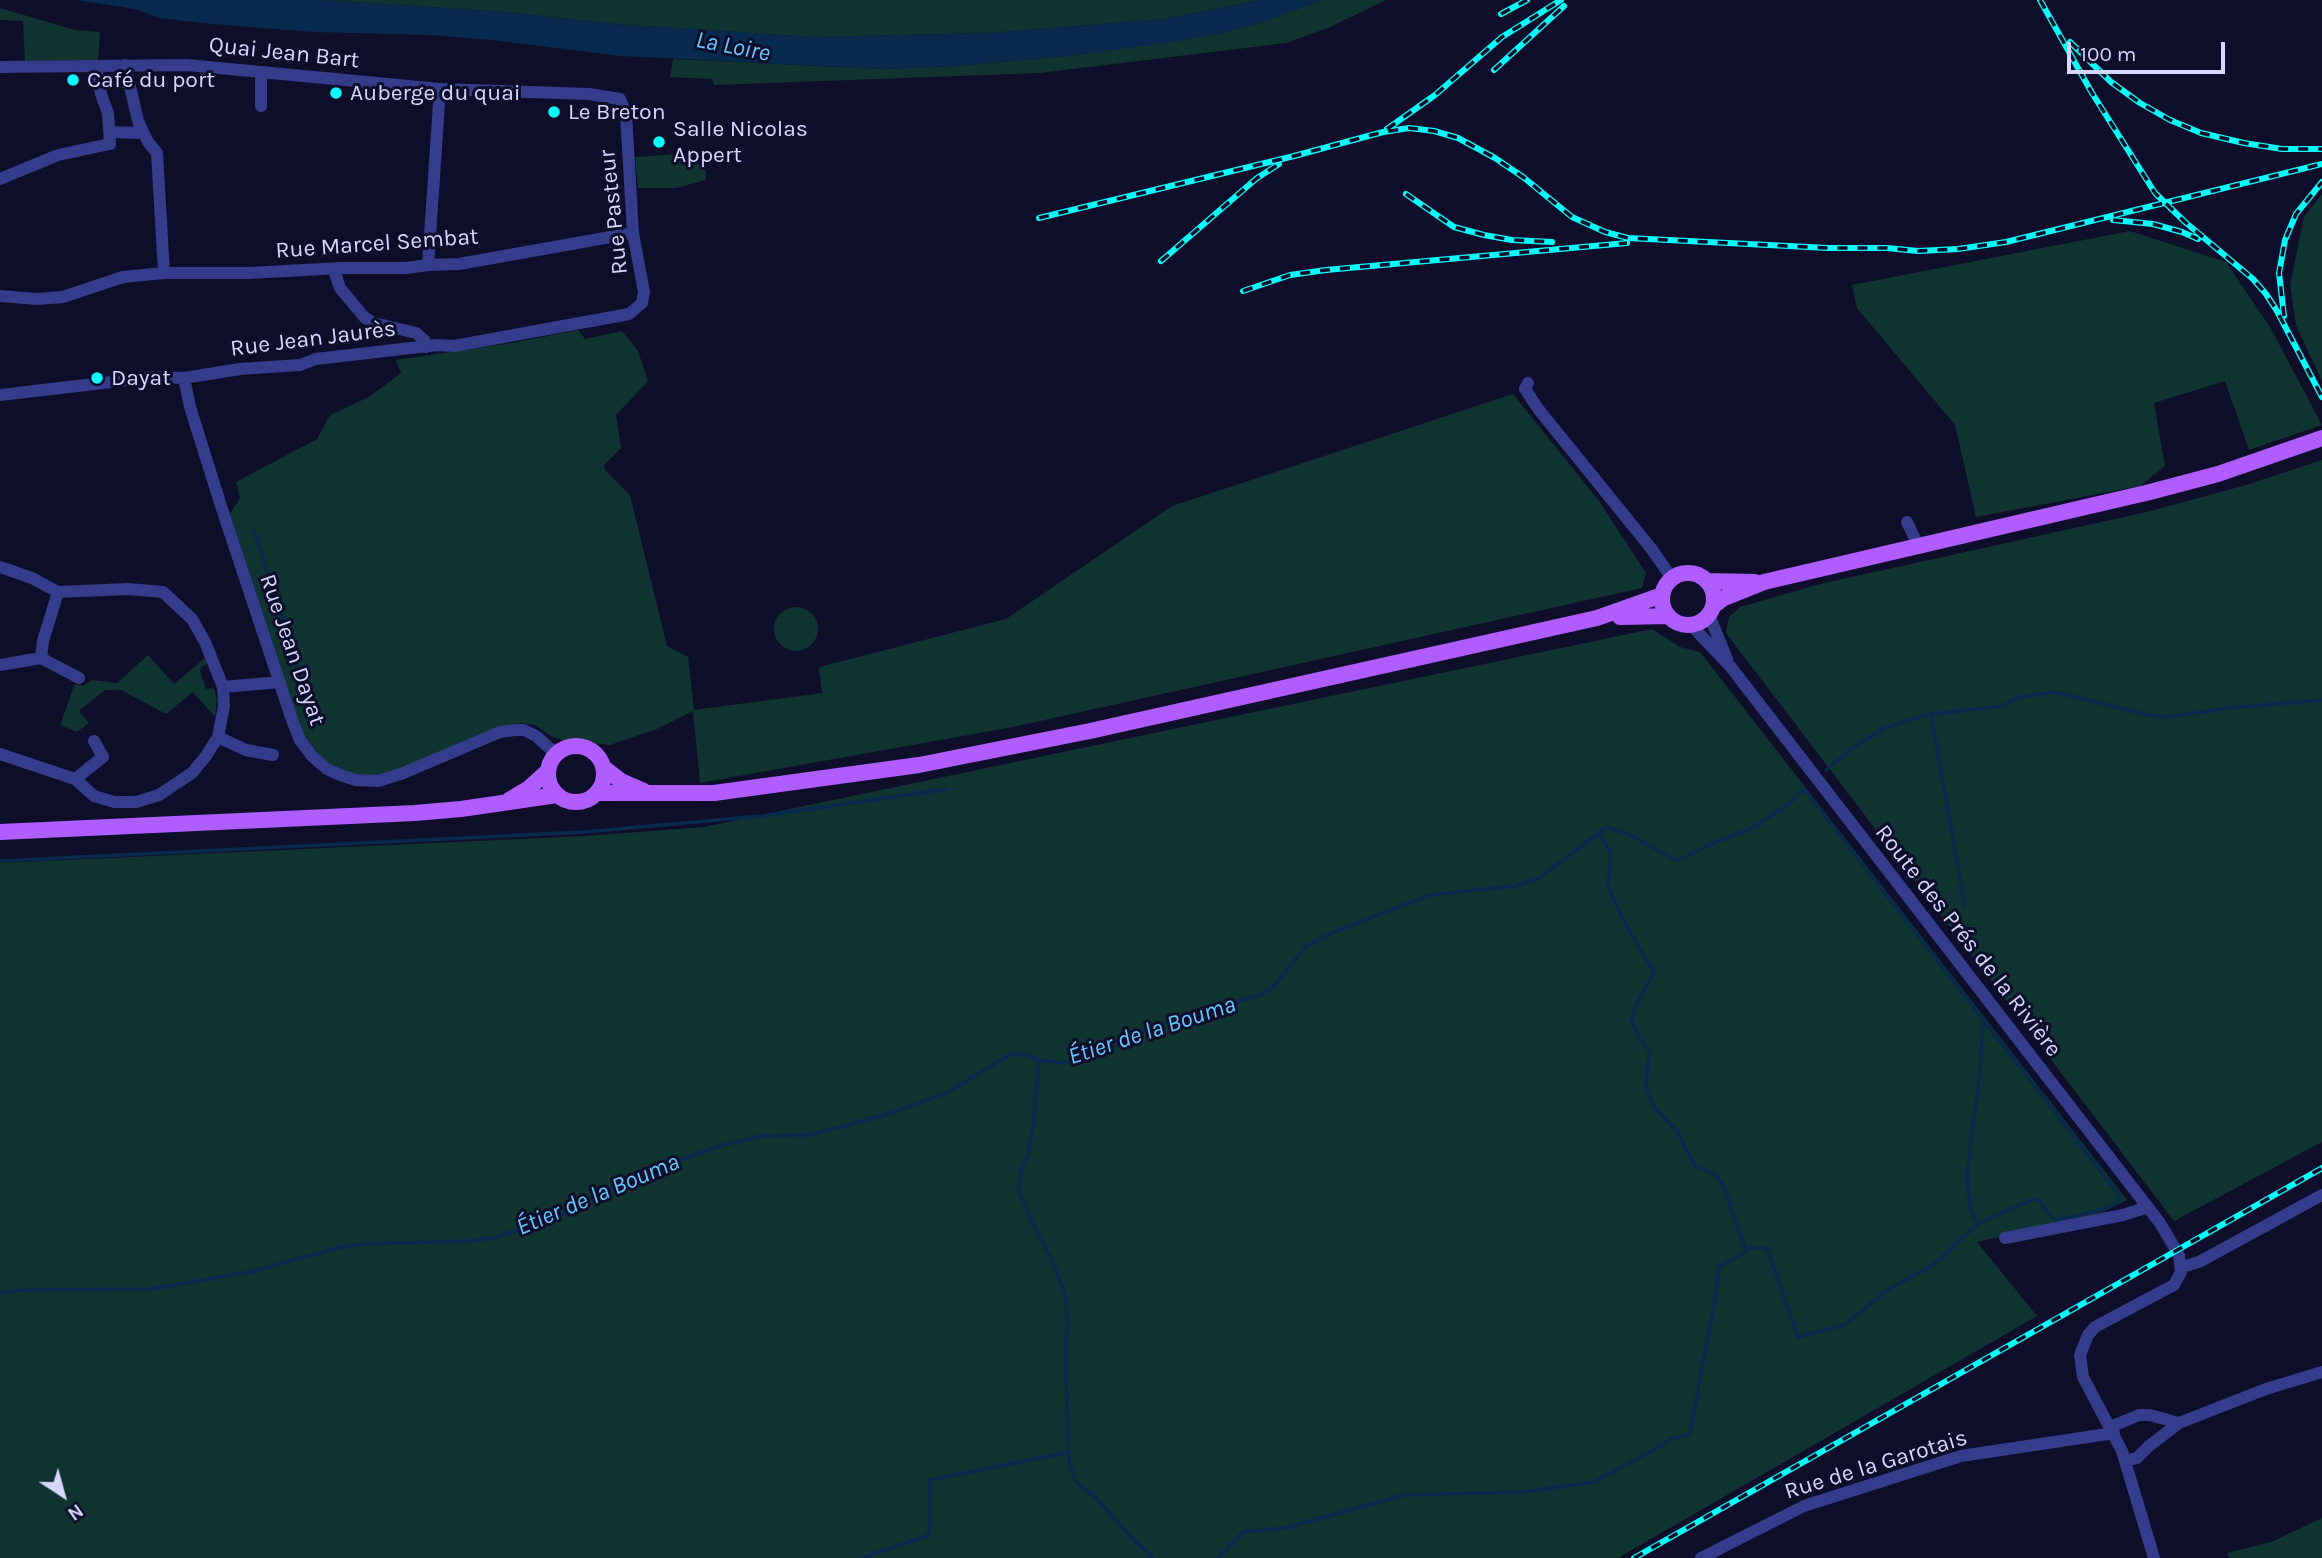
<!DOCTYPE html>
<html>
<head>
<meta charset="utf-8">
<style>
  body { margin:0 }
  #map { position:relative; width:2322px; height:1558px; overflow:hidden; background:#0f0e2a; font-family:Karla,sans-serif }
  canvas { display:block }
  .north { position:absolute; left:28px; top:1460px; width:70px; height:70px; -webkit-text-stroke:5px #0f0e2a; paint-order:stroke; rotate:144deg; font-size:19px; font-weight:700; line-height:28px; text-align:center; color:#d6d7ff }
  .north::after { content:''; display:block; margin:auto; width:24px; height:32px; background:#d6d7ff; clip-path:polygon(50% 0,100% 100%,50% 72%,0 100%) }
  .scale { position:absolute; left:2067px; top:42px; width:158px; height:32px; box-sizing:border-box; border:4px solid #d6d7ff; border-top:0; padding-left:9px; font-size:21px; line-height:24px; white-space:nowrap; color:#d6d7ff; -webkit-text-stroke:5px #0f0e2a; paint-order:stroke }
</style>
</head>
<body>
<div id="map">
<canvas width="2322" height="1558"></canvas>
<div class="north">N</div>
<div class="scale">100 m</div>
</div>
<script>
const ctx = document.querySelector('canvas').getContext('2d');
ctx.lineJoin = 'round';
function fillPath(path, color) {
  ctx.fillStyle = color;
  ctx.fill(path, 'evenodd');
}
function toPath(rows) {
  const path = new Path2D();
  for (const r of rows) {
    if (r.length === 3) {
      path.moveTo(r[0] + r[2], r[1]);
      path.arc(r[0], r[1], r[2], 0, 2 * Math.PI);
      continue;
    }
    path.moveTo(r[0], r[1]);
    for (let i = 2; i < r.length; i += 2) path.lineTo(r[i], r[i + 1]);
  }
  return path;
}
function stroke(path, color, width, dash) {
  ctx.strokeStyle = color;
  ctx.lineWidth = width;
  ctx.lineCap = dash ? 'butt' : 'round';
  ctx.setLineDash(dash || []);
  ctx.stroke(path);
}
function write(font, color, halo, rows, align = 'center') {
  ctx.font = font + ' Karla,sans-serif';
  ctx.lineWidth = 6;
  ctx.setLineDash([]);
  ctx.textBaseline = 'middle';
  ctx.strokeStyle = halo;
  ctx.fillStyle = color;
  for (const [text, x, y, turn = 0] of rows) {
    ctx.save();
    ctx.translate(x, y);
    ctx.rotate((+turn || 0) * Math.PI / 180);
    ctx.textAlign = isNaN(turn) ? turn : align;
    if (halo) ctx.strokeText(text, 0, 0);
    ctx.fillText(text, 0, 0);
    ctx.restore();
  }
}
const green = toPath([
  [324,0,1261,0,1165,19,990,33,813,37,614,24,504,12],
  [1322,0,1386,0,1328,28,1286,43,1040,73,714,85,712,79,670,77,673,59,882,69,954,66,1076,55,1218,34,1262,22],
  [0,8,75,30,100,32,98,60,25,61,23,21,0,20],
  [704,152,706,180,676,188,638,188,635,157],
  [2322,194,2322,381,2296,325,2290,285,2304,217],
  [2130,231,2226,262,2271,329,2322,425,2249,450,2225,381,2154,403,2165,466,2140,486,1976,517,1955,425,1857,308,1852,285],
  [578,330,585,339,622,331,638,351,648,381,616,415,621,448,604,465,605,470,630,495,667,646,688,657,694,710,822,693,819,667,1006,619,1172,506,1513,394,1599,501,1646,573,1642,588,1013,727,700,783,693,711,657,729,610,745,563,740,553,737,535,725,520,723,501,726,396,772,369,776,346,772,325,761,302,733,230,514,240,498,236,482,317,439,330,415,369,397,401,373,396,360,518,342],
  [2322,460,2322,1142,2174,1221,1726,633,1729,617,1740,607,1820,584,2147,512,2246,485],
  [796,629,22],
  [1652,629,1680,647,1700,652,2127,1200,2099,1214,1977,1242,2037,1316,1618,1558,0,1558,0,863,585,836,704,827],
  [148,655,174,684,205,658,207,664,201,667,200,671,206,689,214,688,217,700,215,717,193,692,166,714,121,690,105,690,79,711,89,723,77,732,60,725,75,684,83,686,92,680,117,683],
  [2322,1518,2322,1558,2229,1558,2227,1553,2271,1542]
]);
const water = toPath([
  [76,0,324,0,504,12,614,24,813,37,990,33,1165,19,1261,0,1322,0,1262,22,1218,34,1172,42,1076,55,954,66,882,69,621,56,491,40,429,35,312,32,202,23,160,18,135,9]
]);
const stream = toPath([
  [254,531,291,644,308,712],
  [1931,715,1965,907],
  [1826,770,1853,748,1884,728,1925,715,2002,706,2021,697,2055,692,2148,715,2167,717,2229,708,2322,700],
  [1598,833,1611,853,1608,887,1625,923,1654,973,1637,1003,1631,1020,1640,1039,1649,1052,1646,1086,1653,1106,1677,1131,1694,1165,1717,1176,1723,1185,1746,1251],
  [0,861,584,832,762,816,947,789],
  [1039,1060,1033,1126,1028,1156,1021,1170,1019,1191,1032,1222,1052,1260,1065,1294,1068,1322,1065,1345,1069,1462,1075,1481,1096,1498,1133,1539,1153,1558],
  [1978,1224,1970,1209,1967,1174,1980,1073,1983,1021],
  [0,1293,24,1290,152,1289,254,1271,337,1248,361,1244,469,1241,497,1237,561,1215,628,1179,713,1148,760,1136,810,1135,881,1116,945,1094,1011,1054,1023,1054,1039,1060,1065,1063,1084,1053,1113,1044,1138,1031,1260,995,1274,986,1305,947,1334,932,1430,895,1515,886,1539,878,1607,827,1632,836,1677,861,1715,842,1753,828,1789,804,1804,789,2120,1196,2115,1204,2104,1209,2055,1221,2039,1201,2034,1199,2015,1207,1978,1224,1933,1265,1886,1291,1845,1325,1798,1337,1767,1248,1751,1248,1719,1267,1717,1287,1690,1434,1671,1439,1652,1451,1594,1482,1523,1492,1404,1495,1285,1528,1243,1532,1218,1558],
  [862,1558,929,1535,930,1480,1070,1452]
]);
const minor = toPath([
  [125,65,138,121,148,142,157,153,164,273],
  [0,67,187,65,440,89,589,94,620,99,626,114,633,233,644,292,642,303,629,314,454,346,437,345,316,359,300,365,240,369,184,378,154,377,0,395],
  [261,106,261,73],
  [110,132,143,133],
  [0,179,58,155,110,144,108,113,101,94,96,66],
  [428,265,440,89],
  [334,270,340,288,365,318,374,323,416,333,424,340,426,347],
  [0,296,37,299,63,297,123,277,164,273,248,273,342,268,406,268,428,265,459,264,633,233],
  [184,378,190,407,221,506,292,720,300,740,313,757,327,769,340,775,356,780,378,781,401,774,500,732,515,730,524,730,536,736,556,754],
  [1528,383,1525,389,1539,410,1650,547,1672,578],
  [1907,522,1918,545],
  [0,567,32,578,58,592,128,589,163,592,192,619,205,642,223,687,224,706,218,737,206,756,192,773,159,795,136,802,114,802,94,796,75,779,0,754],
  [1709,615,1727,659],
  [1691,625,1730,666,1767,714,2160,1223,2179,1255,2181,1272,2174,1285,2095,1327,2088,1335,2080,1355,2083,1377,2122,1451,2154,1558],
  [41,658,43,641,58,592],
  [41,658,79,678],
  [0,665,41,658],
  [223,687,280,682],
  [218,737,246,750,273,755],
  [75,779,103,757,94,741],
  [2005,1238,2123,1215,2148,1207],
  [2182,1267,2199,1262,2322,1195],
  [2110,1427,2139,1415,2150,1415,2179,1423,2266,1389,2322,1372],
  [2125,1461,2137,1458,2149,1446,2179,1423],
  [1701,1558,1804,1506,1961,1456,2114,1433]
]);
const major = toPath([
  [1688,599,26],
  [1707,581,1755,582],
  [1713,606,1724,598,1764,582,2150,492,2218,474,2322,438],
  [1620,617,1668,616],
  [576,774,28],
  [603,767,621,781,644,791],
  [597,793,714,793,919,765,1090,731,1597,618,1662,595],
  [509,800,529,788,548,771],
  [0,832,415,813,461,809,557,795]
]);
const rail = toPath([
  [2040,0,2092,93,2155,193,2185,222,2253,279,2266,294,2277,311,2322,397],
  [1501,14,1527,0],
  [2070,42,2111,82,2140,103,2170,120,2201,133,2244,143,2282,149,2322,149],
  [1494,70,1564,6],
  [1387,129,1435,95,1502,37,1561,0],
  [1406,194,1454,227,1484,235,1512,240,1552,242],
  [1039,218,1294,156,1383,132,1409,128,1434,131,1458,138,1495,158,1523,177,1572,217,1605,232,1628,238,1828,248,1887,248,1918,251,1958,249,2006,242,2322,164],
  [2113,220,2153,224,2182,232,2198,239],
  [1161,261,1257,178,1279,164],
  [1243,291,1290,275,1326,270,1627,243],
  [2284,316,2279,273,2285,240,2296,214,2322,182],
  [1634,1558,2322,1168]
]);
const markers = [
  [73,80,7,"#02fffb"],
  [336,93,7,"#02fffb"],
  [554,112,7,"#02fffb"],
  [659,142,7,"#02fffb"],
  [97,378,7,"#02fffb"]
];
const streetNames = [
  ["Quai Jean Bart",284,53,6],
  ["Rue Pasteur",614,212,-96],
  ["Rue Marcel Sembat",377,244,-4],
  ["Rue Jean Jaurès",313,339,-7],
  ["Rue Jean Dayat",292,650,71],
  ["Route des Prés de la Rivière",1968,941,52],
  ["Rue de la Garotais",1876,1465,-17]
];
const poiNames = [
  ["Café du port",87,80],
  ["Auberge du quai",350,93],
  ["Le Breton",568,112],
  ["Salle Nicolas",673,129],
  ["Appert",673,155],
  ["Dayat",111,378]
];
const waterNames = [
  ["La Loire",733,47,11],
  ["Étier de la Bouma",1152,1031,-18],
  ["Étier de la Bouma",598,1195,-23]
];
fillPath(green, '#10342f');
fillPath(water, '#082a4f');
stroke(stream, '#082a4f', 3.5);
stroke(minor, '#353c8c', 12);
stroke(major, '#b05dff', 16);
stroke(rail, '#02fffb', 6);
stroke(rail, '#0f0e2a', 3.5, [10]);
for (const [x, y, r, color] of markers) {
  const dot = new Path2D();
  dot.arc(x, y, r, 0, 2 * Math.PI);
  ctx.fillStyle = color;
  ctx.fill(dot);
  stroke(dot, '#0f0e2a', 2.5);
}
write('23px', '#d6d7ff', '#0f0e2a', streetNames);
write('23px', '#d6d7ff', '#0f0e2a', poiNames, 'left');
write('italic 24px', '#64c9ff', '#0f0e2a', waterNames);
</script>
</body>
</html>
